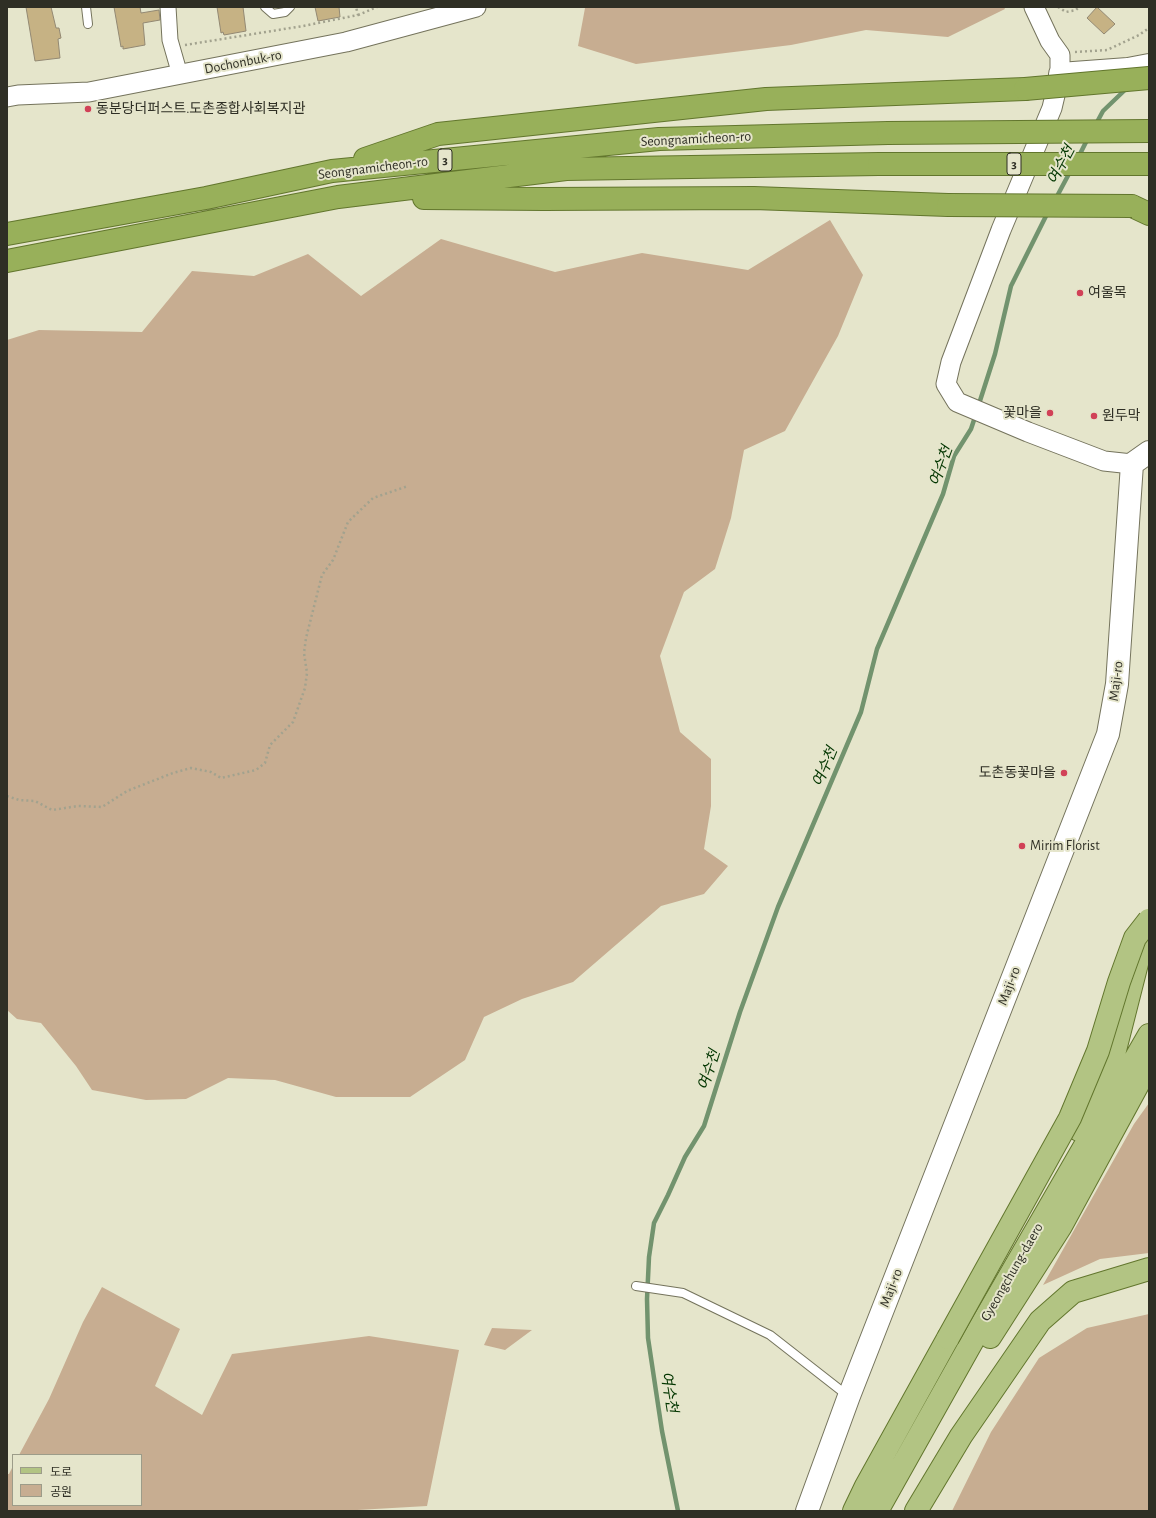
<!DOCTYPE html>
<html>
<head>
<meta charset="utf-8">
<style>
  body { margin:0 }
  #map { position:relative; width:1156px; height:1518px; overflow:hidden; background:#e5e5cb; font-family:"Alegreya Sans","Noto Sans KR",sans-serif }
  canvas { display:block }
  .frame { position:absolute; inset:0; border:8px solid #2f2f25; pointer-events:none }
  .legend { position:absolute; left:12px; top:1454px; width:130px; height:52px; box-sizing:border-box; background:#e5e5cb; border:1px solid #9c9c89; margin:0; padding:5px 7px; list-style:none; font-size:12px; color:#2f2f25 }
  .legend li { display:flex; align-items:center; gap:8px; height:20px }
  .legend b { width:20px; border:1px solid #9c9c89 }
</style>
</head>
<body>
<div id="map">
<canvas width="1156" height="1518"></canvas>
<div class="frame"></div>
<ul class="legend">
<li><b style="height:5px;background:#b2c483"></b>도로</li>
<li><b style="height:11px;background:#c7ad91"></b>공원</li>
</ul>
</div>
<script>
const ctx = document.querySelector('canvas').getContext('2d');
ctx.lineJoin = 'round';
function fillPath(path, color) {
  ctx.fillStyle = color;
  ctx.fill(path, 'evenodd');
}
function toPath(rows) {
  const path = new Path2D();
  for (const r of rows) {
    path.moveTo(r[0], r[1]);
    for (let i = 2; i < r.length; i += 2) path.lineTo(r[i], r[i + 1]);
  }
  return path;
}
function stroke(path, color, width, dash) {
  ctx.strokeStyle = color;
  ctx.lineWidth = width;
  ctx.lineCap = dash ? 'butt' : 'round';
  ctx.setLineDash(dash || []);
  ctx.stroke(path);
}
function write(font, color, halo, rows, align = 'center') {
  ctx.font = font + ' "Alegreya Sans","Noto Sans KR",sans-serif';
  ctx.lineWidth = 4;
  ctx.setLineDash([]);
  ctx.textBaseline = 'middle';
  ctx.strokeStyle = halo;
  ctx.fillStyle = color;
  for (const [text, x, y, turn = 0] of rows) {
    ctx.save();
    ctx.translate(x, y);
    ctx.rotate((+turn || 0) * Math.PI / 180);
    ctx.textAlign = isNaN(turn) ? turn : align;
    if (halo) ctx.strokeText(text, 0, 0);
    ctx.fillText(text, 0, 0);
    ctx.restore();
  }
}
const green = toPath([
  [587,7,1004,7,1005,9,948,37,866,30,791,45,636,64,578,46,585,8],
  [830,220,863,275,838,336,785,431,744,450,731,518,715,569,684,592,660,656,680,732,711,759,711,806,704,849,728,866,704,894,661,906,573,982,522,999,484,1017,465,1060,410,1097,336,1097,275,1080,228,1078,186,1099,146,1100,92,1090,76,1066,41,1023,17,1019,7,1010,7,340,39,330,142,332,192,271,254,276,308,254,361,296,441,239,555,272,642,253,748,270],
  [1149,1103,1149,1253,1100,1259,1043,1285,1134,1124],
  [102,1287,180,1329,155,1386,202,1415,232,1354,369,1336,459,1350,427,1506,340,1511,7,1511,7,1474,9,1474,13,1466,13,1505,141,1505,141,1455,19,1455,49,1399,83,1322],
  [1149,1314,1149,1511,952,1511,991,1432,1039,1358,1087,1328],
  [492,1328,532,1330,505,1350,484,1345]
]);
const stream = toPath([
  [1096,124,1103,111,1127,88],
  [1078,158,1088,138],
  [1055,200,1071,170],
  [978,407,995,354,1011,286,1048,212],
  [678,1511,662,1431,648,1338,647,1299,649,1257,654,1223,668,1195,685,1157,704,1126,740,1012,778,907,861,712,877,649,943,494,954,456,971,429,976,414]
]);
const building = toPath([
  [26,7,51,7,56,28,59,28,61,38,58,39,60,58,35,61,26,7],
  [114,7,140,7,141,13,159,10,160,20,143,23,145,45,123,49,123,46,121,47,114,7],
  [217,7,243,7,246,31,224,35,223,32,221,33,217,7],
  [315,7,339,7,340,17,318,21,315,7],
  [1097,7,1115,24,1104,34,1087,18,1097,7]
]);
const path = toPath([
  [1058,7,1066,12,1076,10,1079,7],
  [358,15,377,7],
  [185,45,303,26,358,15,356,7],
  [1075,52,1107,50,1139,35,1149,28],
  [7,796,19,800,35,801,52,810,78,806,102,807,127,791,173,773,191,768,211,772,221,778,256,770,265,763,270,745,293,722,305,688,307,673,304,653,306,638,322,575,333,560,348,522,373,498,408,486]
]);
const service = toPath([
  [86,7,88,24],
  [265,7,273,14,285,12,290,7],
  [636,1286,683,1293,770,1335,848,1396]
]);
const minor = toPath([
  [168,7,170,40,180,75]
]);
const tertiary = toPath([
  [1034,7,1050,41,1060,55,1060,74,1052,108,1001,230,951,362,946,384,957,402,1028,432,1104,461,1132,464],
  [7,97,18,95,89,92,346,42,476,7]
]);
const secondary = toPath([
  [1060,74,1128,69,1149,65],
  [807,1511,849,1396,1108,734,1117,684,1132,464,1149,452]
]);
const primary = toPath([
  [1079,1130,1112,1062,1145,932],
  [990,1337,1061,1226,1148,1066],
  [854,1511,866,1486,948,1338],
  [877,1511,982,1324,1149,1035],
  [916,1511,961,1436,1040,1321,1073,1292,1149,1269]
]);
const trunk = toPath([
  [365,159,438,134,766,99,1025,89],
  [424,198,544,199,754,198,948,205],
  [1132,206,1149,214],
  [7,234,206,198,332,171,659,139,888,133],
  [7,261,338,197,566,169,879,164]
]);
const primaryBridge = toPath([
  [948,1338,1070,1118,1098,1051,1119,982,1135,938,1149,920]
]);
const trunkBridge = toPath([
  [1025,89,1149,78],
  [888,133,1149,131],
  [879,164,1149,164],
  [948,205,1132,206]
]);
const markers = [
  [88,109,4,"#d14157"],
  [1080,293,4,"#d14157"],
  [1050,413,4,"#d14157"],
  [1094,416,4,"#d14157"],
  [1064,773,4,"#d14157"],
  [1022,846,4,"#d14157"]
];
const shields = [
  [445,160,14],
  [1014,164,14]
];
const shieldNames = [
  ["3",445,160],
  ["3",1014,164]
];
const streetNames = [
  ["Dochonbuk-ro",243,62,-11],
  ["Seongnamicheon-ro",696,139,-3],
  ["Seongnamicheon-ro",373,168,-7],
  ["Maji-ro",1116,681,-83],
  ["Maji-ro",1009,986,-69],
  ["Gyeongchung-daero",1012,1272,-60],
  ["Maji-ro",891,1288,-69]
];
const poiNames = [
  ["동분당더퍼스트.도촌종합사회복지관",96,109],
  ["여울목",1088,293],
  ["꽃마을",1042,413,"right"],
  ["원두막",1102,416],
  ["도촌동꽃마을",1056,773,"right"],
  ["Mirim Florist",1030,846]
];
const waterNames = [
  ["여수천",1061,165,-62],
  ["여수천",941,466,-70],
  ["여수천",825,767,-67],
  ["여수천",709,1070,-72],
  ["여수천",669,1392,81]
];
fillPath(green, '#c7ad91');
stroke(stream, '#72936e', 4.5);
fillPath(building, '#c6b284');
stroke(building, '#928873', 1);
stroke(service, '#74735c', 10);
stroke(minor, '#74735c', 17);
stroke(tertiary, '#74735c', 21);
stroke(secondary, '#74735c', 24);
stroke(primary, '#62762d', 24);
stroke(trunk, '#62762d', 24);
stroke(path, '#a2a28e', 2.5, [2, 3]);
stroke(service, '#fff', 8);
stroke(minor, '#fff', 15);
stroke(tertiary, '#fff', 19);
stroke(secondary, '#fff', 22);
stroke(primary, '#b2c483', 22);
stroke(trunk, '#98b05a', 22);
stroke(primaryBridge, '#62762d', 24, []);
stroke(trunkBridge, '#62762d', 24, []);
stroke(primaryBridge, '#b2c483', 22);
stroke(trunkBridge, '#98b05a', 22);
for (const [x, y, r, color] of markers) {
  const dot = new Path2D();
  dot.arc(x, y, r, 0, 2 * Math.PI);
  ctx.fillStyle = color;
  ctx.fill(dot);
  stroke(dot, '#e5e5cb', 1.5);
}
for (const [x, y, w] of shields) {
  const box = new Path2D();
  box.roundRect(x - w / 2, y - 11, w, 22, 3);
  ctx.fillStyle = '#e5e5cb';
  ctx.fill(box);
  stroke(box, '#2f2f25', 1);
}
write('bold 13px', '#2f2f25', null, shieldNames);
write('14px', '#2f2f25', '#e5e5cb', streetNames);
write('14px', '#2f2f25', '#e5e5cb', poiNames, 'left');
write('italic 15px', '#033600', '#e5e5cb', waterNames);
</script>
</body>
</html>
